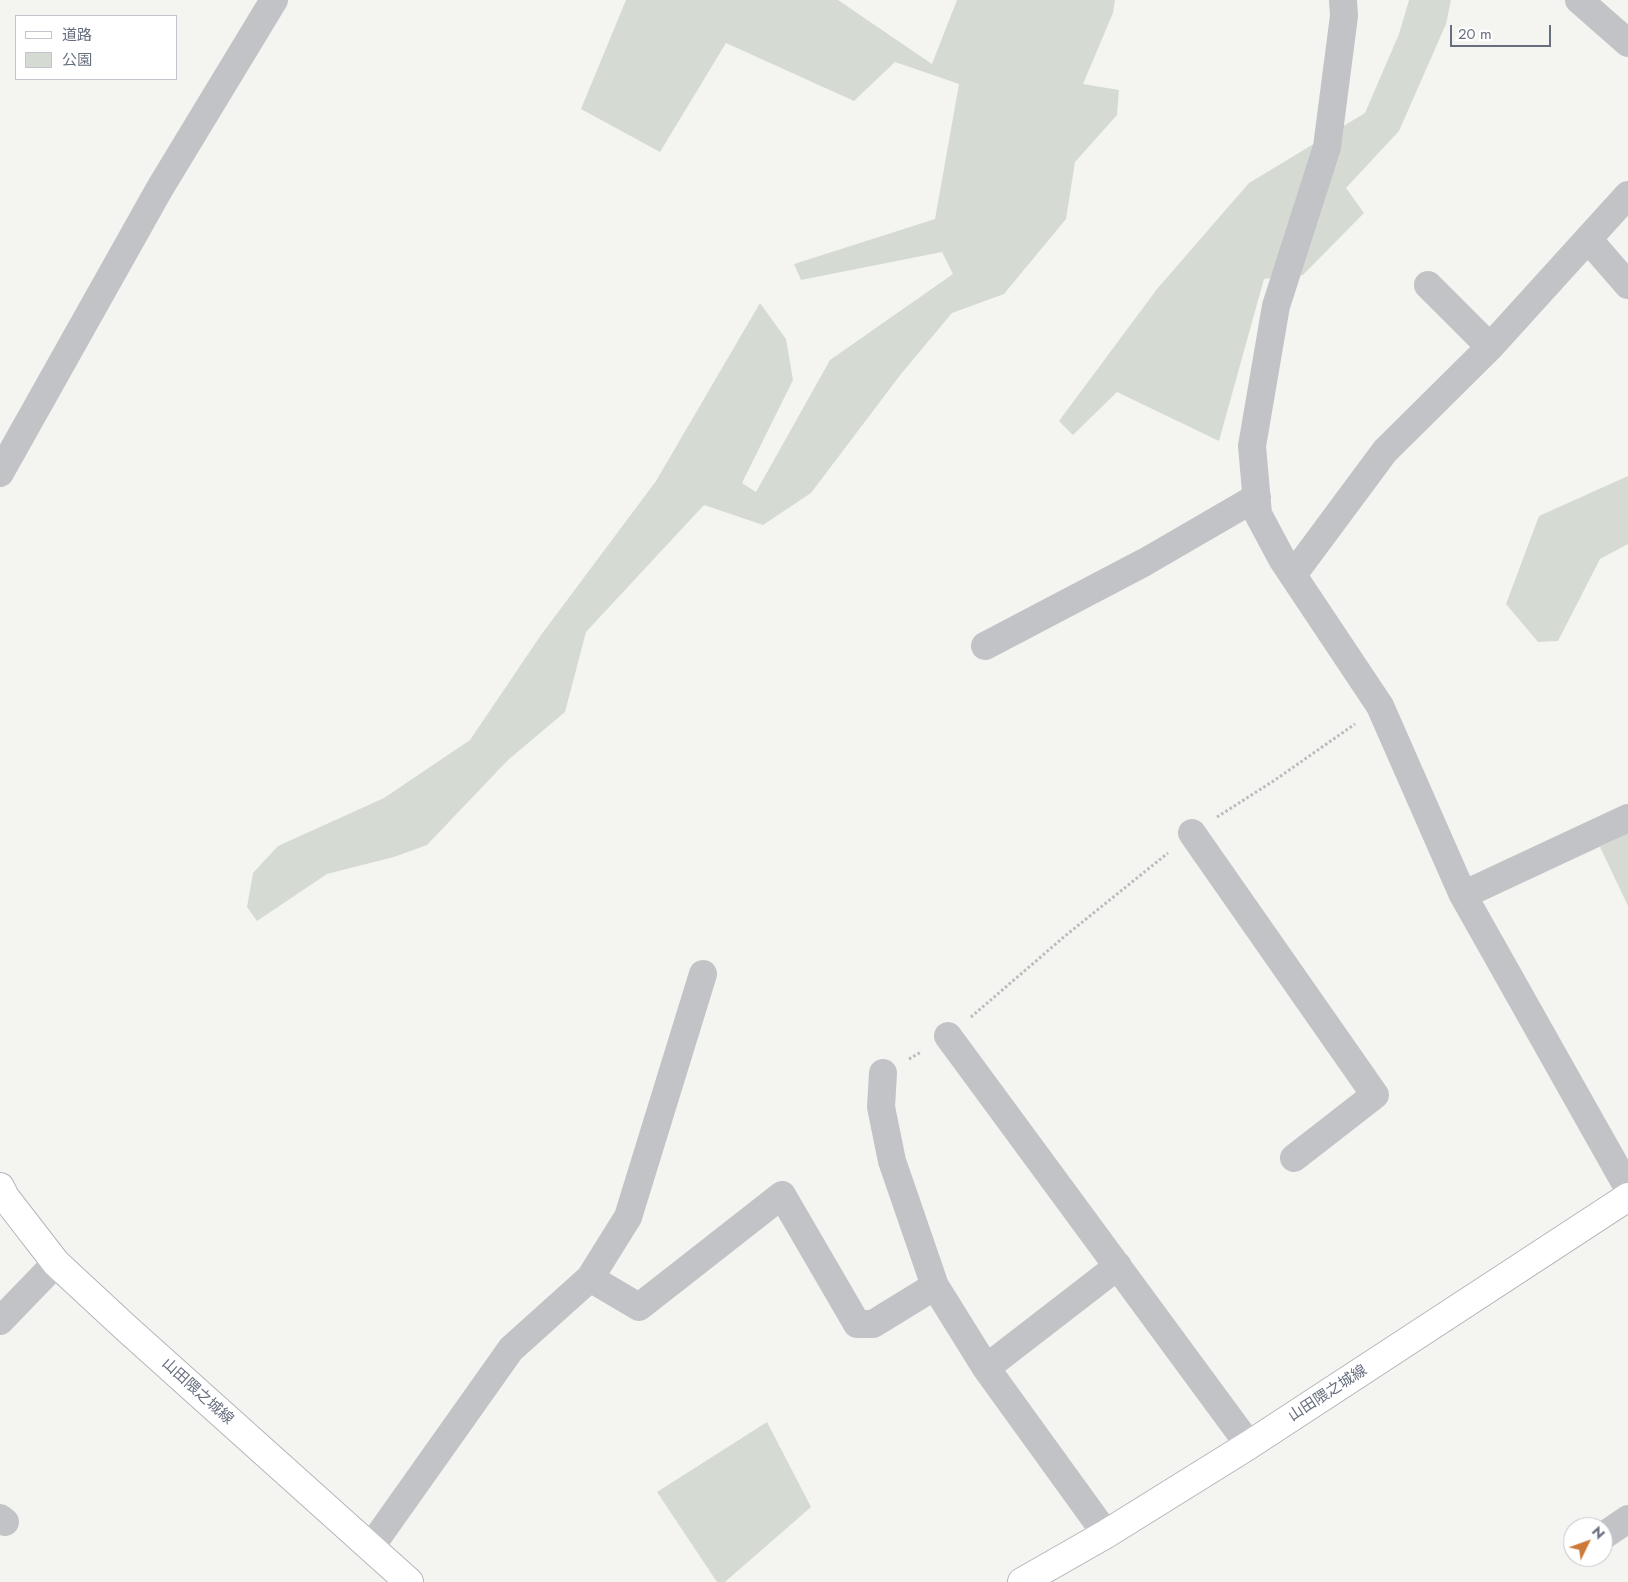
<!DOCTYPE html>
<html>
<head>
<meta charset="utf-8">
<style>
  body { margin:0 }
  #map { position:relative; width:1628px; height:1582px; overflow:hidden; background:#f4f5f1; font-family:Jost,"Noto Sans JP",sans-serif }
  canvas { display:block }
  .legend { position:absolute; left:15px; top:15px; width:162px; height:65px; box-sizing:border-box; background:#fff; border:1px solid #c2c5cc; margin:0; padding:6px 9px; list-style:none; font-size:15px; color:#676f7f }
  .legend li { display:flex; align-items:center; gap:10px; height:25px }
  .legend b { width:25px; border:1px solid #c2c5cc }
  .north { position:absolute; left:1563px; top:1517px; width:50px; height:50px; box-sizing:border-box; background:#fff; border:1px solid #c2c5cc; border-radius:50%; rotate:48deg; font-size:14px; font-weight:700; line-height:20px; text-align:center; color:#676f7f }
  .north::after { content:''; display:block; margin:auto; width:18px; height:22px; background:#cd7a39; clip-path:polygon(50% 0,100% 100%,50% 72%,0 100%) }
  .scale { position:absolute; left:1450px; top:25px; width:101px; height:22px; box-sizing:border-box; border:2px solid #676f7f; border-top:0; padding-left:6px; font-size:15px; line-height:18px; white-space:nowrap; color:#676f7f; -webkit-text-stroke:4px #fff; paint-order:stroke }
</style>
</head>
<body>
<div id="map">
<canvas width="1628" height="1582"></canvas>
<ul class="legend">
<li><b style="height:6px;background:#fff"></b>道路</li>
<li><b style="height:14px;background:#d5dbd3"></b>公園</li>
</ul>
<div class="north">N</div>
<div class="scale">20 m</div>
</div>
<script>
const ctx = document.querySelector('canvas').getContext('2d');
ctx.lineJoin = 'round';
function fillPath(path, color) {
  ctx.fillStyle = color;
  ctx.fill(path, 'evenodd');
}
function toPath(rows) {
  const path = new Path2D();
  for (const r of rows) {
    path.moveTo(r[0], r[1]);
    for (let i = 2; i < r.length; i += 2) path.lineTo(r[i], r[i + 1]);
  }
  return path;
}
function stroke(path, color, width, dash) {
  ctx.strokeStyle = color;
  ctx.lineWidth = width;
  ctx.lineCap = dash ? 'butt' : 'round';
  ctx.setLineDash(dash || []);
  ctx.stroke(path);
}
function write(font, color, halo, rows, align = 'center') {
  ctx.font = font + ' Jost,"Noto Sans JP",sans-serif';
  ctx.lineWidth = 5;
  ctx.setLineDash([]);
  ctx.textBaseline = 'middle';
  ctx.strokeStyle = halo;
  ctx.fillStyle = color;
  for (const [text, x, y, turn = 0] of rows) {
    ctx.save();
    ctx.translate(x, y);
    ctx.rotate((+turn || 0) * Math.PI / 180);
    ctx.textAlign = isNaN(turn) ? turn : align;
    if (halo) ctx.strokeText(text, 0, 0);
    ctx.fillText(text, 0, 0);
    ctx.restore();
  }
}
const green = toPath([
  [626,0,838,0,932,64,957,0,1115,0,1113,13,1083,84,1119,90,1117,115,1075,162,1066,219,1004,294,952,313,901,374,811,493,763,525,704,505,586,632,565,712,508,760,427,845,394,857,327,874,257,921,247,907,253,873,278,846,384,798,470,740,541,635,656,481,760,303,786,339,793,380,742,483,756,492,830,360,953,274,942,252,801,280,794,264,935,219,959,84,895,62,854,101,726,43,660,152,581,109],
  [1409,0,1451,0,1446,24,1399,131,1346,188,1364,213,1303,275,1264,279,1219,441,1117,392,1073,435,1059,421,1157,289,1249,183,1365,113,1399,34],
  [1628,476,1628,544,1600,559,1558,641,1538,642,1506,604,1539,516],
  [1628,833,1628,906,1600,847],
  [767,1422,811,1507,725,1582,717,1582,657,1492]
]);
const path = toPath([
  [1217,817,1275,780,1355,724],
  [971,1017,1065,936,1168,853],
  [909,1059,921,1052]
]);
const street = toPath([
  [1343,0,1344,16,1327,147,1276,306,1252,446,1258,514,1282,559,1380,706,1463,895,1628,1188],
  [1579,0,1628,43],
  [1588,239,1628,285],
  [1428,285,1490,347],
  [0,473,160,188,274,0],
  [1293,575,1385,451,1490,347,1628,195],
  [985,646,1145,562,1257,497],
  [1192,833,1375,1095,1294,1158],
  [1463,895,1628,818],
  [948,1036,1249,1445],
  [590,1278,628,1217,703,974],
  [935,1286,986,1368,1106,1534],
  [0,1321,56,1263],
  [986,1368,1118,1266],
  [0,1518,5,1522],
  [1603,1536,1628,1519],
  [370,1548,511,1349,590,1278,639,1307,782,1195,857,1324,873,1324,935,1286,892,1161,881,1107,883,1073]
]);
const secondary = toPath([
  [0,1187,5,1197,56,1263,125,1327,409,1582],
  [1022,1582,1106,1534,1249,1445,1628,1197]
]);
const streetNames = [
  ["山田隈之城線",197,1392,42],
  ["山田隈之城線",1328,1394,-33]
];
fillPath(green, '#d5dbd3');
stroke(secondary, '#b3b6bb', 30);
stroke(path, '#babbbe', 3, [2.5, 2.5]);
stroke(street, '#c1c3c6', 28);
stroke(secondary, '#fff', 28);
write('15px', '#676f7f', '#fff', streetNames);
</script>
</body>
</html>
